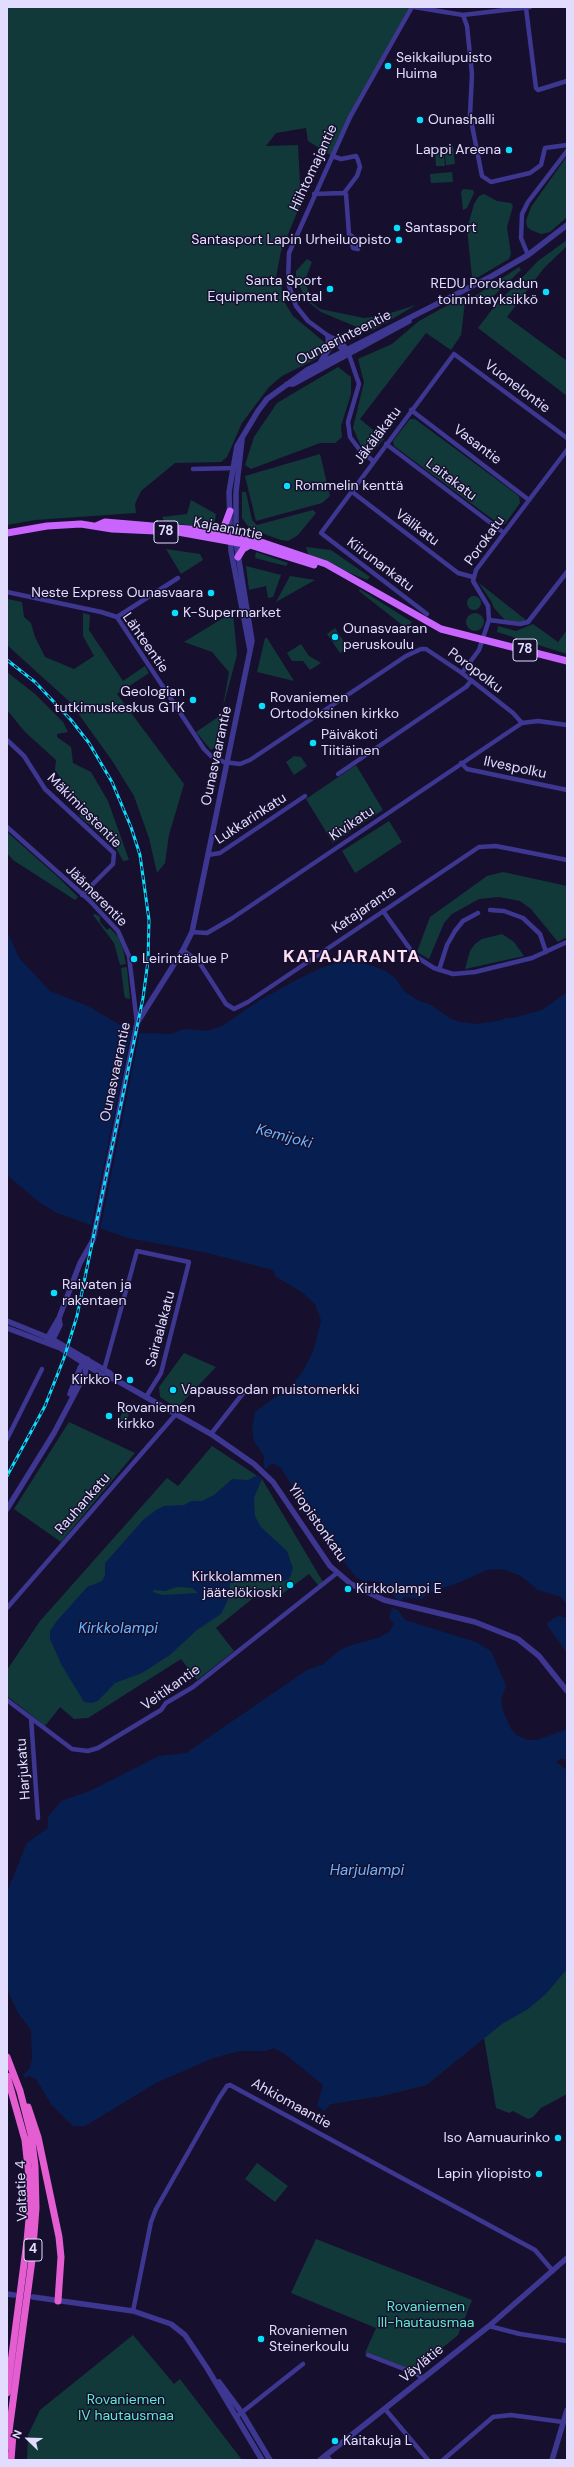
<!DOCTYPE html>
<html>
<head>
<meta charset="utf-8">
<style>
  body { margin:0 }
  #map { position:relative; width:574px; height:2467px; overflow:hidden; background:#16102e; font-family:"DM Sans",sans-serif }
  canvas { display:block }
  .frame { position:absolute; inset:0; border:8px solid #e2ddff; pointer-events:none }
  .north { position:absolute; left:8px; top:2419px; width:40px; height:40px; -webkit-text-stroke:3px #16102e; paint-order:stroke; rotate:293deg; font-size:11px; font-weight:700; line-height:16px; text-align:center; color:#e2ddff }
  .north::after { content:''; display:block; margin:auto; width:14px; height:18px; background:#e2ddff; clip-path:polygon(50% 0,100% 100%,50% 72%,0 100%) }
</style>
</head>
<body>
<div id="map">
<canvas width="574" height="2467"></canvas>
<div class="frame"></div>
<div class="north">N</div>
</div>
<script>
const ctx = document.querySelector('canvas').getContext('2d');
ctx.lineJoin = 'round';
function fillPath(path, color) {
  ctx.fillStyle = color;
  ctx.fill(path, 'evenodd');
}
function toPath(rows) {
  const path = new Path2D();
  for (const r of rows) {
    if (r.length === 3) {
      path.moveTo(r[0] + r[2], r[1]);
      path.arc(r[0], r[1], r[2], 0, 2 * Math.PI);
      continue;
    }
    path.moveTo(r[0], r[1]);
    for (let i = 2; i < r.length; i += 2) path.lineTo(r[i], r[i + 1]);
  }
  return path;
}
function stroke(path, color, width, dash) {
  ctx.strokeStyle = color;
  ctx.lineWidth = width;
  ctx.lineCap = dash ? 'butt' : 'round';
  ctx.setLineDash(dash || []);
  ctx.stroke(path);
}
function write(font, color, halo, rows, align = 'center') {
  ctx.font = font + ' "DM Sans",sans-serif';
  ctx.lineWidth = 3;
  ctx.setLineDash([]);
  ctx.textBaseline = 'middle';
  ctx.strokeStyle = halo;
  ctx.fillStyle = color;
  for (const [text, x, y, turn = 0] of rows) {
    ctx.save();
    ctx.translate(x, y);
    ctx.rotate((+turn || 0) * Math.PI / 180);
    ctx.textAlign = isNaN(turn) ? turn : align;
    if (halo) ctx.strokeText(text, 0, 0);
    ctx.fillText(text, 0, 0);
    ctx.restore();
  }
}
const green = toPath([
  [7,7,412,7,332,156,308,141,306,128,276,133,266,146,298,145,301,203,281,251,276,277,282,283,282,298,293,316,323,341,326,347,316,359,282,376,269,387,242,423,227,457,221,462,175,463,141,491,135,504,136,513,35,520,7,525],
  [453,146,455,164,446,165,444,147],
  [443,147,445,166,436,166,435,148],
  [567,156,567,217,550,232,541,234,531,230,527,227,526,221,531,207],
  [452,172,453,182,431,183,430,174],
  [463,189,473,190,474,193,467,208,463,210,461,192],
  [484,194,497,201,511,203,513,206,507,227,511,254,509,259,475,279,472,277,467,229,474,204,479,196],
  [567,240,567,246,544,268,507,317,567,361,567,396,478,328,494,307,538,261],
  [307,259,312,262,305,280,311,302,320,309,364,318,381,316,416,305,373,330,364,330,321,312,307,301,296,279,296,271],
  [519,267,521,270,483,306,475,296],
  [461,300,465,302,461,335,451,350,426,333,360,419,384,439,371,453,361,446,353,428,364,382,358,359,392,344,419,321,448,305],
  [338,367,351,377,351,394,341,426,342,437,335,443,320,443,251,469,245,465,254,437,277,403],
  [410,419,415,419,519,496,520,503,505,524,499,524,394,446,393,441],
  [320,454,330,496,322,503,256,521,245,476],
  [242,492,246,492,252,520,257,525,313,510,316,513,298,535,288,541,281,540,250,529,242,518],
  [191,500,216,514,215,521,209,528,165,522,162,517,187,514],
  [306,547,331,550,370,577,367,580,309,556],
  [166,549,200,554,203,560,181,574],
  [256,552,288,563,286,566,255,558],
  [246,566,281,575,273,597,268,598,266,586,249,590],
  [290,576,315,580,276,602],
  [479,583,526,620,520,622,505,620,494,608,491,601],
  [360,589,412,622,406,628,359,591],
  [474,603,7],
  [7,599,22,602,24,617,31,623,35,637,45,657,74,669,94,656,83,636,83,613,90,615,89,630,123,681,145,666,149,673,117,694,184,784,169,835,165,863,157,873,149,838,134,796,113,762,70,702,7,645],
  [233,612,237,655,223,707,229,672,212,652,184,642],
  [475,622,9],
  [533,624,558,642,567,630,567,654,497,632,498,626,516,631],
  [335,628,348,648,340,653,327,634],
  [265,638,267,638,294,681,257,672],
  [301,644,309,656,321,663,310,670,303,661,292,661,287,653],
  [7,672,35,694,63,722,68,732,57,734,57,737,71,747,73,763,91,772,108,801,129,860,123,861,115,846,79,816,86,806,71,793,55,770,56,760,25,732,7,710],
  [221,715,218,744,211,750,196,732],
  [294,756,301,757,307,766,294,775,286,762],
  [356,765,383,810,333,843,306,799],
  [389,821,402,842,355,873,342,851],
  [7,832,58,877,78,897,75,900,13,860,7,853],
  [503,872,567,886,567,937,558,942,531,909,520,901,499,897,479,899,452,914,444,923,429,959,417,952,430,917,487,876],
  [95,914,100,917,100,922,107,930,110,928,118,937,123,949,126,964,120,965,114,943,93,915],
  [502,934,514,942,524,956,465,969,470,951,475,944,482,939],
  [126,967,127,968,130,999,125,998,124,993,121,968],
  [184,1353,216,1367,177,1408,160,1397,159,1387],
  [124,1402,130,1405,126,1431,116,1426,126,1405],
  [69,1422,135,1453,61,1542,14,1509],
  [212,1446,262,1479,323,1582,318,1585,309,1574,282,1594,262,1591,216,1628,234,1651,197,1680,181,1659,88,1718,74,1719,60,1707,45,1726,7,1696,7,1670,40,1621,167,1478,178,1486],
  [567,1888,567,2094,541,2108,533,2117,528,2119,513,2111,509,2113,496,2108,484,2038,426,2085,380,2096,329,2104],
  [257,2163,288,2186,275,2202,245,2179],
  [316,2239,472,2300,458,2335,413,2372,365,2353,376,2328,291,2293],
  [133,2335,174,2384,180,2379,242,2460,27,2460,28,2435,40,2410]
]);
const water = toPath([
  [7,931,19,958,50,991,90,1007,125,1028,141,1033,171,1034,183,1029,207,1031,222,1026,260,1000,298,979,321,968,343,961,364,963,386,971,396,979,404,991,417,1000,431,1005,451,1019,460,1022,476,1024,499,1021,506,1018,513,1018,542,1010,567,992,567,1605,561,1597,538,1590,521,1576,502,1569,487,1570,458,1583,428,1593,422,1599,404,1597,401,1601,396,1599,391,1589,384,1587,381,1583,374,1581,364,1581,356,1577,327,1541,281,1468,272,1463,266,1469,264,1467,264,1456,254,1441,252,1429,255,1412,293,1384,303,1371,313,1352,319,1329,321,1320,315,1304,303,1293,275,1276,273,1270,204,1252,128,1238,57,1213,39,1202,7,1175],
  [258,1475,262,1479,254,1498,255,1516,261,1527,287,1551,293,1568,290,1578,284,1581,267,1579,230,1583,228,1600,221,1614,197,1630,170,1655,142,1673,115,1683,98,1701,91,1703,84,1702,61,1664,50,1639,50,1631,56,1622,87,1587,102,1581,105,1575,105,1563,143,1520,156,1510,164,1506,184,1505,191,1501,202,1501,214,1495,232,1479,248,1480],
  [177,1587,192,1588,198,1593,163,1595,153,1592,154,1590,165,1591],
  [392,1608,398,1610,405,1620,476,1642,491,1651,506,1686,501,1700,503,1711,511,1729,518,1736,528,1740,537,1740,567,1729,567,1759,560,1759,556,1762,567,1770,567,1969,546,1994,528,2009,502,2024,426,2085,380,2096,330,2104,325,2111,317,2106,323,2085,285,2054,273,2048,266,2051,240,2051,213,2058,156,2083,85,2126,73,2126,51,2104,36,2079,29,2076,25,2078,23,2075,30,2068,32,2059,31,2030,18,2013,7,1989,7,1892,27,1843,48,1828,48,1817,61,1801,90,1791,159,1756,186,1753,307,1670,322,1665,340,1650,351,1645,378,1638,389,1632,394,1624,389,1617],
  [558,1616,567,1618,567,1653,547,1625,548,1622]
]);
const pier = toPath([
  [132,1028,140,1031,100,1230,91,1227]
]);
const minor = toPath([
  [414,7,463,15,530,7],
  [526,8,536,88,538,90,567,81],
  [463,15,467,26,472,74,470,115,482,176,491,182,530,173,541,165,545,148,567,145],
  [332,156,341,159,356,156,358,160,360,167,357,176,344,193],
  [344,193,346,194,349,234,353,248,358,249,359,241,349,234],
  [314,194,344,193],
  [528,255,521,238,522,214,528,202,567,151],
  [331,337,341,342,347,349,359,384,348,422,350,437,359,449,373,461],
  [345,353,334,340,308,321,296,306,288,283,289,253,350,117,412,7],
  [411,410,529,500],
  [386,444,504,533],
  [193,469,237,468],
  [351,491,458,573,473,577],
  [7,592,101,612,117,617,204,749,211,756,224,762,240,764,250,760,406,656,421,649,426,649,462,673,513,713,522,723],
  [427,614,321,533,454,354,567,438],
  [117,617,178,578],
  [489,620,520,624,528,622,567,572],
  [462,673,479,650,489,620,488,606,473,581,476,570,567,450],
  [7,740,24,756,45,789,114,853,113,864,82,895],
  [461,763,467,769,567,790],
  [338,774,466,687,471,681],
  [7,827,89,900,118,931,129,956,137,1023],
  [208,855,220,853,305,796],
  [490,910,504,911,523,918,540,934,546,952],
  [383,911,415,956,434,968,453,974,475,972,532,958,567,942],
  [192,932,207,933,231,919,522,723,538,721,567,725],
  [183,950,199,962,226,1004,234,1009,248,1002,479,847,496,846,567,860],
  [439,970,447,945,455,931,463,921,478,913],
  [104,1370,137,1251,189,1262,161,1373,146,1397],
  [211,1434,244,1392],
  [7,1439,42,1369],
  [7,1608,176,1414],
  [7,1700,72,1749,88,1751,98,1748,161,1710,166,1703,193,1687,337,1573],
  [31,1718,38,1818],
  [133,2311,151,2222,156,2209,219,2098,227,2086,230,2085,535,2250,553,2271],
  [489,2326,520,2334,567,2341],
  [368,2355,417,2374,423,2379],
  [385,2409,428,2460],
  [236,2417,303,2364],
  [326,2455,330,2460],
  [443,2460,493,2417,511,2415,563,2422]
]);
const tertiary = toPath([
  [321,361,329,349,328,336],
  [287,384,293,384,409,321],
  [250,650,231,551,229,492,237,446,258,411,267,399,307,370,492,276,528,255,567,225],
  [7,1321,54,1340,110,1373,116,1380],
  [7,1328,60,1348,102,1375,116,1380,211,1434,254,1464,273,1482,330,1566,351,1584,384,1600,475,1622,518,1639,539,1656,567,1691],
  [52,1341,60,1325,59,1318],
  [48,1343,48,1337,59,1318,80,1263,93,1240,137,1023,183,950,192,932,252,641,236,542,236,492,242,440],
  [70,1394,80,1368,86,1360],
  [7,1509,54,1433,85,1374,87,1359],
  [7,2294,14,2295],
  [33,2297,133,2311,171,2324,185,2335,207,2368,262,2460],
  [219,2382,242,2413,270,2460],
  [320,2460,489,2326,567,2258],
  [552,2460,567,2410]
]);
const primary = toPath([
  [96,526,105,522,212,531,264,543,326,564,441,629,567,661],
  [214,530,224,527,230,511],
  [7,533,47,526,81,524,112,529,178,532,250,545,314,565],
  [238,557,243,549,250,545]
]);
const trunk = toPath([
  [7,2057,20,2091,31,2134,35,2166,36,2208,32,2260,7,2446],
  [7,2076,25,2140,29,2177,30,2208,27,2241,7,2393],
  [28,2107,38,2137,59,2237,61,2257,58,2301],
  [11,2460,13,2434]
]);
const rail = toPath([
  [7,660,35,682,71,720,89,743,112,782,131,827,140,855,149,920,148,961,143,998,77,1316,64,1358,45,1406,7,1476]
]);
const markers = [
  [388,66,4,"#09deff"],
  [420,120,4,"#09deff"],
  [509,150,4,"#09deff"],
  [397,228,4,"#09deff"],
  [399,240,4,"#09deff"],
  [330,289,4,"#09deff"],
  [546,292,4,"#09deff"],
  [287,486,4,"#09deff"],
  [211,593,4,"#09deff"],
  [175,613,4,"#09deff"],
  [335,637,4,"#09deff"],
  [193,700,4,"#09deff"],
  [262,706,4,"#09deff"],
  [313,743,4,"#09deff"],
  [134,959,4,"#09deff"],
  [54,1293,4,"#09deff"],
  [130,1380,4,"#09deff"],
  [173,1390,4,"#09deff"],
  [109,1416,4,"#09deff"],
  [290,1585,4,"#09deff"],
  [348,1589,4,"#09deff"],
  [558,2138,4,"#09deff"],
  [539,2174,4,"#09deff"],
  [261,2339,4,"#09deff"],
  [335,2441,4,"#09deff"]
];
const shields = [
  [166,532,24],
  [525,650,24],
  [33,2250,18]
];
const shieldNames = [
  ["78",166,532],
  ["78",525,650],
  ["4",33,2250]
];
const poiNames = [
  ["Seikkailupuisto",396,58],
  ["Huima",396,74],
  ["Ounashalli",428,120],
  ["Lappi Areena",501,150,"right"],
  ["Santasport",405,228],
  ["Santasport Lapin Urheiluopisto",391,240,"right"],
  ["Santa Sport",322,281,"right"],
  ["Equipment Rental",322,297,"right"],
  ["REDU Porokadun",538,284,"right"],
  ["toimintayksikkö",538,300,"right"],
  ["Rommelin kenttä",295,486],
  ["Neste Express Ounasvaara",203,593,"right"],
  ["K-Supermarket",183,613],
  ["Ounasvaaran",343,629],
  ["peruskoulu",343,645],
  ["Geologian",185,692,"right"],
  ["tutkimuskeskus GTK",185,708,"right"],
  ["Rovaniemen",270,698],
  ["Ortodoksinen kirkko",270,714],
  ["Päiväkoti",321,735],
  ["Tiitiäinen",321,751],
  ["Leirintäalue P",142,959],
  ["Raivaten ja",62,1285],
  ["rakentaen",62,1301],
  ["Kirkko P",122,1380,"right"],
  ["Vapaussodan muistomerkki",181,1390],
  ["Rovaniemen",117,1408],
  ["kirkko",117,1424],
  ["Kirkkolammen",282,1577,"right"],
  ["jäätelökioski",282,1593,"right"],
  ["Kirkkolampi E",356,1589],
  ["Iso Aamuaurinko",550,2138,"right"],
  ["Lapin yliopisto",531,2174,"right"],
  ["Rovaniemen",269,2331],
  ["Steinerkoulu",269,2347],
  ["Kaitakuja L",343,2441]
];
const streetNames = [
  ["Hiihtomajantie",314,168,-65],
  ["Ounasrinteentie",344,338,-27],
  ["Vuonelontie",517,387,37],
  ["Jäkäläkatu",378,436,-53],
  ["Vasantie",477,445,37],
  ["Laitakatu",451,480,37],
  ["Välikatu",417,528,37],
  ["Kajaanintie",228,529,11],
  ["Porokatu",485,541,-54],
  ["Kiirunankatu",380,565,37],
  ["Lähteentie",145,643,55],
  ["Poropolku",475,671,37],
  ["Ounasvaarantie",217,756,-78],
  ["Ilvespolku",515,768,12],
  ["Mäkimiestentie",84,811,45],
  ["Lukkarinkatu",251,819,-33],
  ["Kivikatu",352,824,-34],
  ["Jäämerentie",96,896,45],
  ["Katajaranta",364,910,-34],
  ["Ounasvaarantie",116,1072,-78],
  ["Sairaalakatu",161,1329,-75],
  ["Rauhankatu",83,1504,-49],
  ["Yliopistonkatu",317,1523,55],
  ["Veitikantie",171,1688,-35],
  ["Harjukatu",24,1769,-94],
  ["Ahkiomaantie",291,2104,29],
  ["Valtatie 4",22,2191,-92],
  ["Väylätie",422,2364,-39]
];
const parkNames = [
  ["Rovaniemen",426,2307],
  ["III-hautausmaa",426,2323],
  ["Rovaniemen",126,2400],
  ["IV hautausmaa",126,2416]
];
const waterNames = [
  ["Kemijoki",284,1137,15],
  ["Kirkkolampi",118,1629],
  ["Harjulampi",367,1871]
];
const districtNames = [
  ["KATAJARANTA",352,957]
];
fillPath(green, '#123939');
fillPath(water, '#071f50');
fillPath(pier, '#16102e');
stroke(minor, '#3e3791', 4.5);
stroke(tertiary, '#3e3791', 5.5);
stroke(primary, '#ca64ff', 7);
stroke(trunk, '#e45ed1', 7);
stroke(rail, '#09deff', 3);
stroke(rail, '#16102e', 1.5, [4.5]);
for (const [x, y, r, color] of markers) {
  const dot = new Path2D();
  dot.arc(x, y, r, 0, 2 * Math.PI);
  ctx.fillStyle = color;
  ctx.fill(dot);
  stroke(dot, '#16102e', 1.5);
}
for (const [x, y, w] of shields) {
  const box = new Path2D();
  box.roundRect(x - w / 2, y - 11, w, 22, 3);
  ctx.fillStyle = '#16102e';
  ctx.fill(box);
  stroke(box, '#e2ddff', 1);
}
write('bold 13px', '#e2ddff', null, shieldNames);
write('14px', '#e2ddff', '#16102e', poiNames, 'left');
write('14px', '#e2ddff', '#16102e', streetNames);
write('14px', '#5eeacc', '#16102e', parkNames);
write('italic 15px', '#6bb6ff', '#16102e', waterNames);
ctx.letterSpacing = '1px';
write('bold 18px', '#ffdff2', '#16102e', districtNames);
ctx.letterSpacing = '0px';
</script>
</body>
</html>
